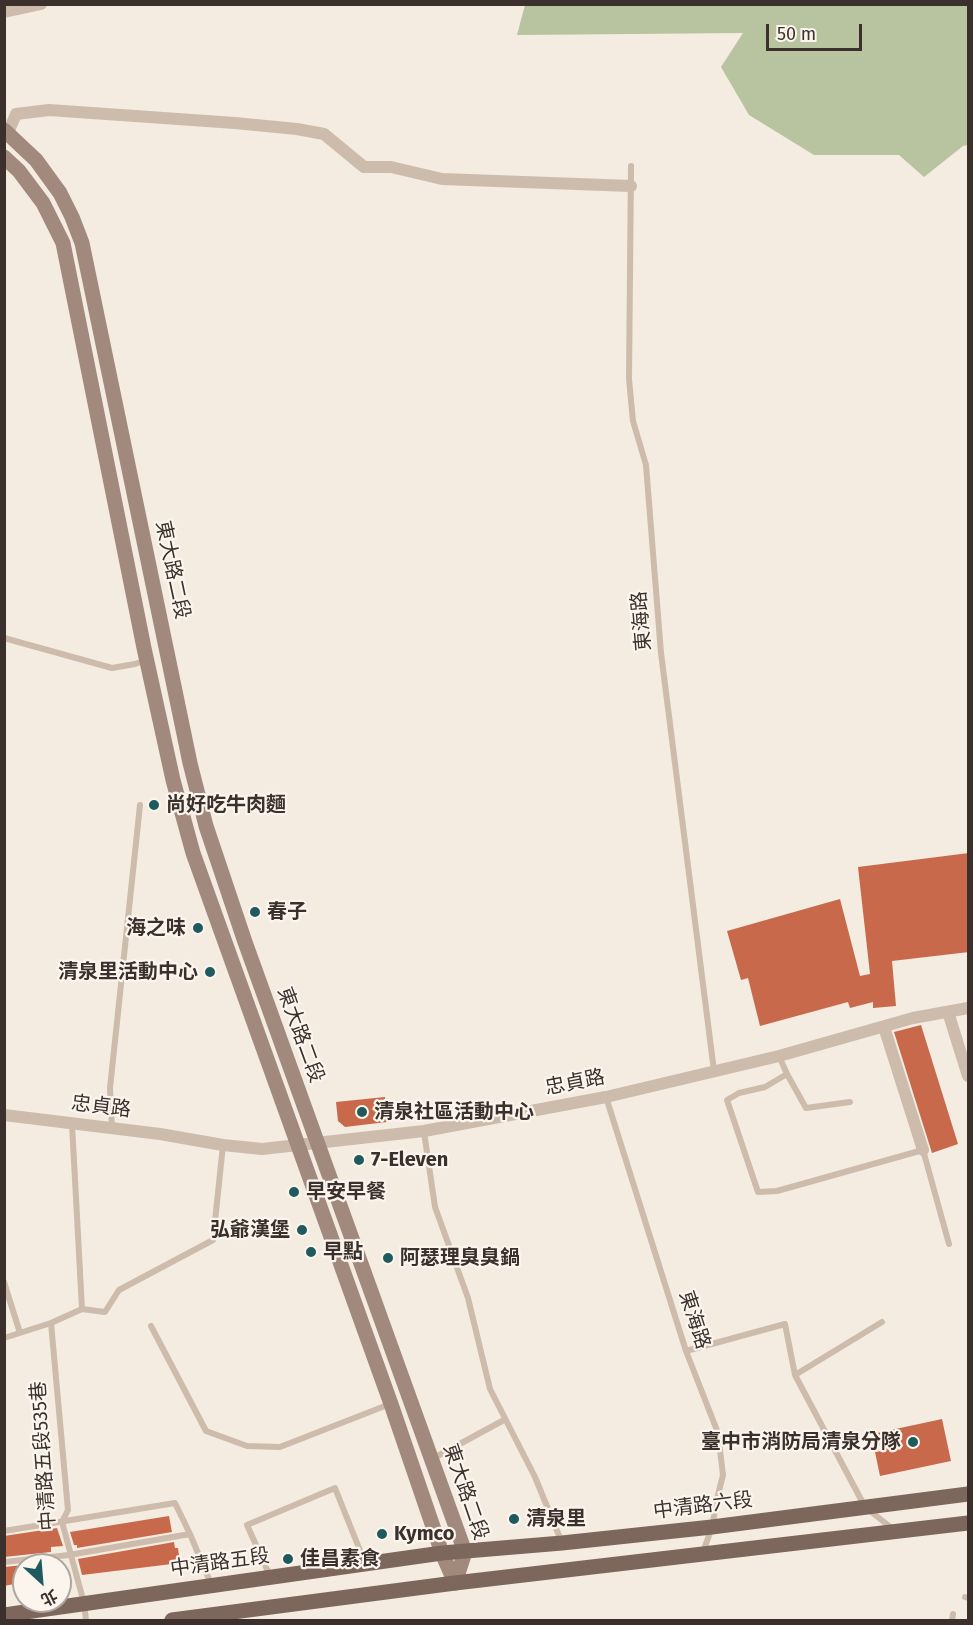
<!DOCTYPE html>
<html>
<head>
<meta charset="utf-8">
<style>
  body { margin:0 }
  #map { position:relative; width:973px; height:1625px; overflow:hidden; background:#f4ebe1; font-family:"Fira Sans","Noto Sans TC",sans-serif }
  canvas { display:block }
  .frame { position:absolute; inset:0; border:6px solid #3b302b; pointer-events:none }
  .north { position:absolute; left:12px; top:1553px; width:60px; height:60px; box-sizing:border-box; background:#fbf5ee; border:2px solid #aea6a0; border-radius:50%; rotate:154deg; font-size:16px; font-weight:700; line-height:24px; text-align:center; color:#3b302b }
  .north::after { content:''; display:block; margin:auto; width:21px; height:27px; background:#1f5a5e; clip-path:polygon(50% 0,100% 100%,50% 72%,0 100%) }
  .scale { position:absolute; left:766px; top:24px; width:96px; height:27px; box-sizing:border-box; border:3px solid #3b302b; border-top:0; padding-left:8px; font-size:18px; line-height:21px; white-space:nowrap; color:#3b302b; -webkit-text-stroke:4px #fbf5ee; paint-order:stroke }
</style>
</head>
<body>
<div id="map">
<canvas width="973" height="1625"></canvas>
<div class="frame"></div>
<div class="north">北</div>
<div class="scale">50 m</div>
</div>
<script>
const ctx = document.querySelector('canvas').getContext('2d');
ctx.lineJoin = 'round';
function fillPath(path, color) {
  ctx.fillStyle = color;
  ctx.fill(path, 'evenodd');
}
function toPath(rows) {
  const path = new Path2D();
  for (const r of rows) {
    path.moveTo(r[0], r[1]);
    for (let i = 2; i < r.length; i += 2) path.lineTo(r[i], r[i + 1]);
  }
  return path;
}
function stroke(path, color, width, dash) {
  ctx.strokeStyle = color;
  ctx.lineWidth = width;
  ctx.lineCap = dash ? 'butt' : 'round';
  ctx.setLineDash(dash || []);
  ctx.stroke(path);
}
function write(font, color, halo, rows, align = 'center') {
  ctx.font = font + ' "Fira Sans","Noto Sans TC",sans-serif';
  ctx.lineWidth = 4.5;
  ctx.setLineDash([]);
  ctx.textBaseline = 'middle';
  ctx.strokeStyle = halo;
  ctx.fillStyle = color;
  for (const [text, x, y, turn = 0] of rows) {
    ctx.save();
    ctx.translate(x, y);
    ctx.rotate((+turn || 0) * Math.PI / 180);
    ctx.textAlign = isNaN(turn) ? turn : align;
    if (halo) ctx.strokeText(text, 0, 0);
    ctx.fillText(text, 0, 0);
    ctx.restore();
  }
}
const green = toPath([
  [673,5,968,5,968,145,963,146,924,177,899,155,814,155,749,115,721,67,743,33,517,35,525,5]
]);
const building = toPath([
  [969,853,969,952,892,961,896,1006,873,1008,873,1002,850,1008,848,1002,760,1026,748,978,741,980,727,931,840,899,860,976,870,974,858,867],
  [921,1025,958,1144,932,1153,894,1032],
  [385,1097,387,1122,345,1127,338,1121,336,1102],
  [942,1419,951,1461,880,1476,875,1452,881,1451,877,1433],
  [169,1516,172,1532,77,1548,77,1545,74,1545,70,1532],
  [57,1528,63,1546,51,1547,51,1552,4,1557,4,1536],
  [174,1542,175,1548,178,1548,180,1563,82,1575,78,1559],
  [24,1565,24,1582,4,1586,4,1567]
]);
const lane = toPath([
  [631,166,629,379,633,421,646,465,661,653,714,1071],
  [4,638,112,668,135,664,146,660],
  [779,1056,787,1074,806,1108,850,1102],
  [787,1074,765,1087,739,1093,727,1100,758,1192,777,1191,923,1150,949,1244],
  [606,1097,686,1351,718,1433,723,1475,717,1499,712,1527,703,1552],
  [72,1124,82,1309],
  [112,1128,110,1088,140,805],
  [424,1132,435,1207,468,1298,490,1389,535,1477,562,1543],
  [4,1282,20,1333],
  [51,1323,68,1510,62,1522,84,1603,86,1620],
  [151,1326,206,1431,247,1446,280,1447,390,1404],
  [4,1338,51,1323,82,1309,105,1312,119,1290,213,1240,223,1145],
  [686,1351,785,1324,795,1375,865,1507,893,1529],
  [795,1375,882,1322],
  [432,1459,504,1420],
  [4,1531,175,1503,190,1534],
  [4,1562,69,1555,190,1534,211,1584],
  [270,1576,247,1525,335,1488,365,1563],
  [965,1597,968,1598],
  [952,1620,953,1614]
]);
const street = toPath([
  [4,12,41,4],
  [8,133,16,114,49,110,235,123,297,129,324,134,364,167,391,167,442,179,631,186],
  [948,1012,968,1076],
  [884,1027,923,1150],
  [4,1115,160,1134,223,1145,262,1149,424,1131,606,1097,779,1056,913,1018,968,1008]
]);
const secondary = toPath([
  [4,130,36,160,60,193,72,217,82,243,190,763,206,826,245,942,465,1552,455,1583],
  [4,157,19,171,43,203,63,243,144,648,173,780,193,853,391,1404,442,1553,455,1583]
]);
const primary = toPath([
  [4,1615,442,1553,562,1543,712,1527,968,1494],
  [172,1620,455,1583,968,1523]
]);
const markers = [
  [154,805,6,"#1f5a5e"],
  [255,912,6,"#1f5a5e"],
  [198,928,6,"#1f5a5e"],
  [210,972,6,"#1f5a5e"],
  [362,1112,6,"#1f5a5e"],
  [359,1160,6,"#1f5a5e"],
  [294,1192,6,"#1f5a5e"],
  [302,1230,6,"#1f5a5e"],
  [311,1252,6,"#1f5a5e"],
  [388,1258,6,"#1f5a5e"],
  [913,1442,6,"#1f5a5e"],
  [514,1519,6,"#1f5a5e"],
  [382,1534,6,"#1f5a5e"],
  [288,1559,6,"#1f5a5e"]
];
const streetNames = [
  ["東大路二段",172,570,78],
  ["東海路",642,621,-95],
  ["東大路二段",300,1035,70],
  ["忠貞路",575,1083,-11],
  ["忠貞路",101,1107,7],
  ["東海路",694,1320,72],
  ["中清路五段535巷",44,1456,-94],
  ["東大路二段",465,1492,71],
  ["中清路六段",703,1506,-7],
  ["中清路五段",220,1563,-8]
];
const poiNames = [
  ["尚好吃牛肉麵",166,805],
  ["春子",267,912],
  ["海之味",186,928,"right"],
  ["清泉里活動中心",198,972,"right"],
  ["清泉社區活動中心",374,1112],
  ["7-Eleven",371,1160],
  ["早安早餐",306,1192],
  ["弘爺漢堡",290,1230,"right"],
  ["早點",323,1252],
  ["阿瑟理臭臭鍋",400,1258],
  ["臺中市消防局清泉分隊",901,1442,"right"],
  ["清泉里",526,1519],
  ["Kymco",394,1534],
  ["佳昌素食",300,1559]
];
fillPath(green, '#b8c4a0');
fillPath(building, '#c8694b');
stroke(lane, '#cdbbac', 6);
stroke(street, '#cdbbac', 12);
stroke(secondary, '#a18a7d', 15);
stroke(primary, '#7d675c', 15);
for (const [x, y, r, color] of markers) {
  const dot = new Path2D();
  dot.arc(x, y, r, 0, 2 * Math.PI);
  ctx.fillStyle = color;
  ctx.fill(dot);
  stroke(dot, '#fbf5ee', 2);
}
write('20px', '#3b302b', '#fbf5ee', streetNames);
write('bold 20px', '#3b302b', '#fbf5ee', poiNames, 'left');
</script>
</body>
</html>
